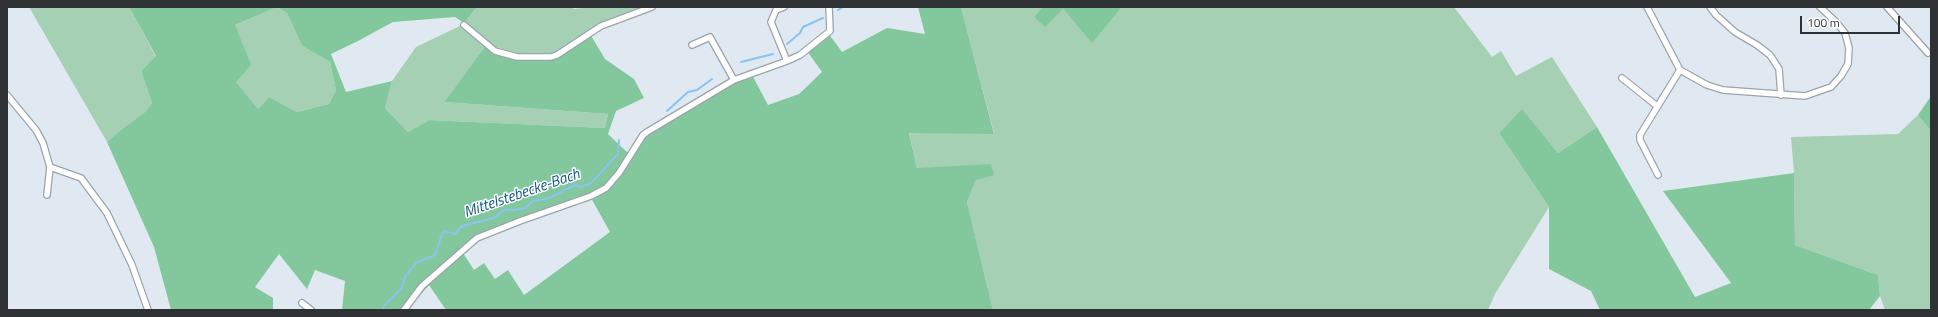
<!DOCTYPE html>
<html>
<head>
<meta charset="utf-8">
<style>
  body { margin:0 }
  #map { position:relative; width:1938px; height:317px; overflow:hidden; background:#e0e9f1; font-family:"Titillium Web",sans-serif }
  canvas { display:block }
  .frame { position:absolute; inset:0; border:8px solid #2f3235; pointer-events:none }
  .scale { position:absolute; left:1800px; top:16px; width:100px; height:18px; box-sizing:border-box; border:2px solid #2f3235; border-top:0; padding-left:5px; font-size:12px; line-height:14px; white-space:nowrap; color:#2f3235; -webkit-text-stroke:3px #fff; paint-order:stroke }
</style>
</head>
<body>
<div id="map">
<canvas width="1938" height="317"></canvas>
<div class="frame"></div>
<div class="scale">100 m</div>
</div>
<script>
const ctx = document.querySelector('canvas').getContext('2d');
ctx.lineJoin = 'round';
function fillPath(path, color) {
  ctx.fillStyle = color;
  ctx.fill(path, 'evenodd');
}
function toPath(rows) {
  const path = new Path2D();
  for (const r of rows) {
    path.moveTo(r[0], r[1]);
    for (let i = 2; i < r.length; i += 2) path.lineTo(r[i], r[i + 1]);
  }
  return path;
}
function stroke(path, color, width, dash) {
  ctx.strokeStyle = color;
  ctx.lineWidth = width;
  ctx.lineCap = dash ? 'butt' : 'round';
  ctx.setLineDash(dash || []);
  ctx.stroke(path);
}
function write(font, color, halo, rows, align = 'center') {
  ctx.font = font + ' "Titillium Web",sans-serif';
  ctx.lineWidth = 3;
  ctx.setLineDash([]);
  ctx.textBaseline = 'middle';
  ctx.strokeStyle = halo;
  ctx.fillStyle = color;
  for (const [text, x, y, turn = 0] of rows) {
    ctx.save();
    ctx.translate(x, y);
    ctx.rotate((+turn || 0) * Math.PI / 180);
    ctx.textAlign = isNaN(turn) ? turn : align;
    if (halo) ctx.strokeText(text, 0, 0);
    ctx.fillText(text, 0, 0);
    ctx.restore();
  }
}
const green = toPath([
  [29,7,129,7,156,57,141,71,152,103,145,112,118,132,107,142],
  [277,7,287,13,302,46,330,62,336,90,329,104,297,112,269,97,258,109,235,81,235,25],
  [477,7,572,7,574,9,593,7,648,7,616,19,556,54,514,53,487,44,464,23],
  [961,7,1042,7,1034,17,1063,9,1092,42,1122,7,1454,7,1492,57,1501,51,1516,76,1552,57,1597,127,1558,153,1522,110,1499,133,1549,207,1495,294,1488,310,993,310,967,202,976,180,917,168,909,132,994,133],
  [462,25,486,45,444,102,608,114,605,128,429,120,408,132,385,108,392,81,416,47],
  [1918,115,1931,131,1931,310,1885,310,1880,296,1878,275,1795,245,1794,173,1791,137,1898,134]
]);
const forest = toPath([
  [129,7,477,7,464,23,455,17,393,22,358,41,331,54,346,92,392,81,385,108,408,132,429,120,605,128,608,114,444,102,486,45,514,56,557,56,590,34,605,59,634,79,644,98,616,111,608,134,629,154,644,135,734,81,752,75,768,105,799,94,822,72,807,51,829,34,842,52,887,28,925,34,918,7,961,7,994,134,909,133,917,168,991,164,994,175,976,180,967,202,993,310,446,310,429,285,410,307,411,310,342,310,345,281,315,270,307,289,279,254,255,287,273,298,273,310,171,310,154,247,107,142,118,132,145,112,152,103,141,71,156,56],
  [277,7,287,13,302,46,330,62,336,90,329,104,297,112,269,97,258,109,236,82,251,65,235,25],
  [591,198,610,232,524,295,508,270,495,279,484,263,474,270,463,253,479,240,525,219],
  [1042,7,1122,7,1092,43,1063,9,1045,27,1034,17],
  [1931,96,1931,131,1918,115],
  [1522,109,1558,153,1597,127,1695,297,1731,283,1663,191,1794,173,1795,245,1878,275,1880,296,1869,310,1600,310,1591,291,1549,269,1549,207,1499,133]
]);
const stream = toPath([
  [838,10,843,7],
  [787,44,800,33,803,27,823,18],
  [741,62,773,54],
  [667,111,688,92,697,90,712,79],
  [383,310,383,307,401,289,405,277,416,263,435,255,442,234,444,231,455,234,462,226,494,218,504,210,516,210,525,208,533,201,549,198,575,185,581,187,591,183,618,154,619,140]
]);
const minor = toPath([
  [784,7,776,10,771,22,787,61],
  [1647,7,1680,70,1707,85,1723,90,1805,96,1831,87,1841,76,1848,64,1849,48,1845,33,1835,21,1820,7],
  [1710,7,1716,15,1735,32,1757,45,1770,55,1779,69,1781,95],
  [1887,7,1928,53],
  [464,25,495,51,517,57,551,57,557,55,601,26,652,7],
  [692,45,710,37,734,80],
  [1622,78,1657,106],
  [7,95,36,130,43,143,50,167,47,195],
  [50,167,81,178,107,213,132,265,148,310],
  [1658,175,1640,140,1640,135,1680,70],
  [302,303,311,310],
  [404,310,422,286,477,238,520,221,591,196,606,188,619,173,643,135,647,132,734,80,787,61,800,55,830,31,829,7]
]);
const waterNames = [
  ["Mittelstebecke-Bach",522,194,-19]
];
fillPath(green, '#a6d0b4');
fillPath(forest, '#83c89d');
stroke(stream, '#87c4f4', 2);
stroke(minor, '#9ba3ab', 8);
stroke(minor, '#fff', 5.5);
write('italic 15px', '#0e5683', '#fff', waterNames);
</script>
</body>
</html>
